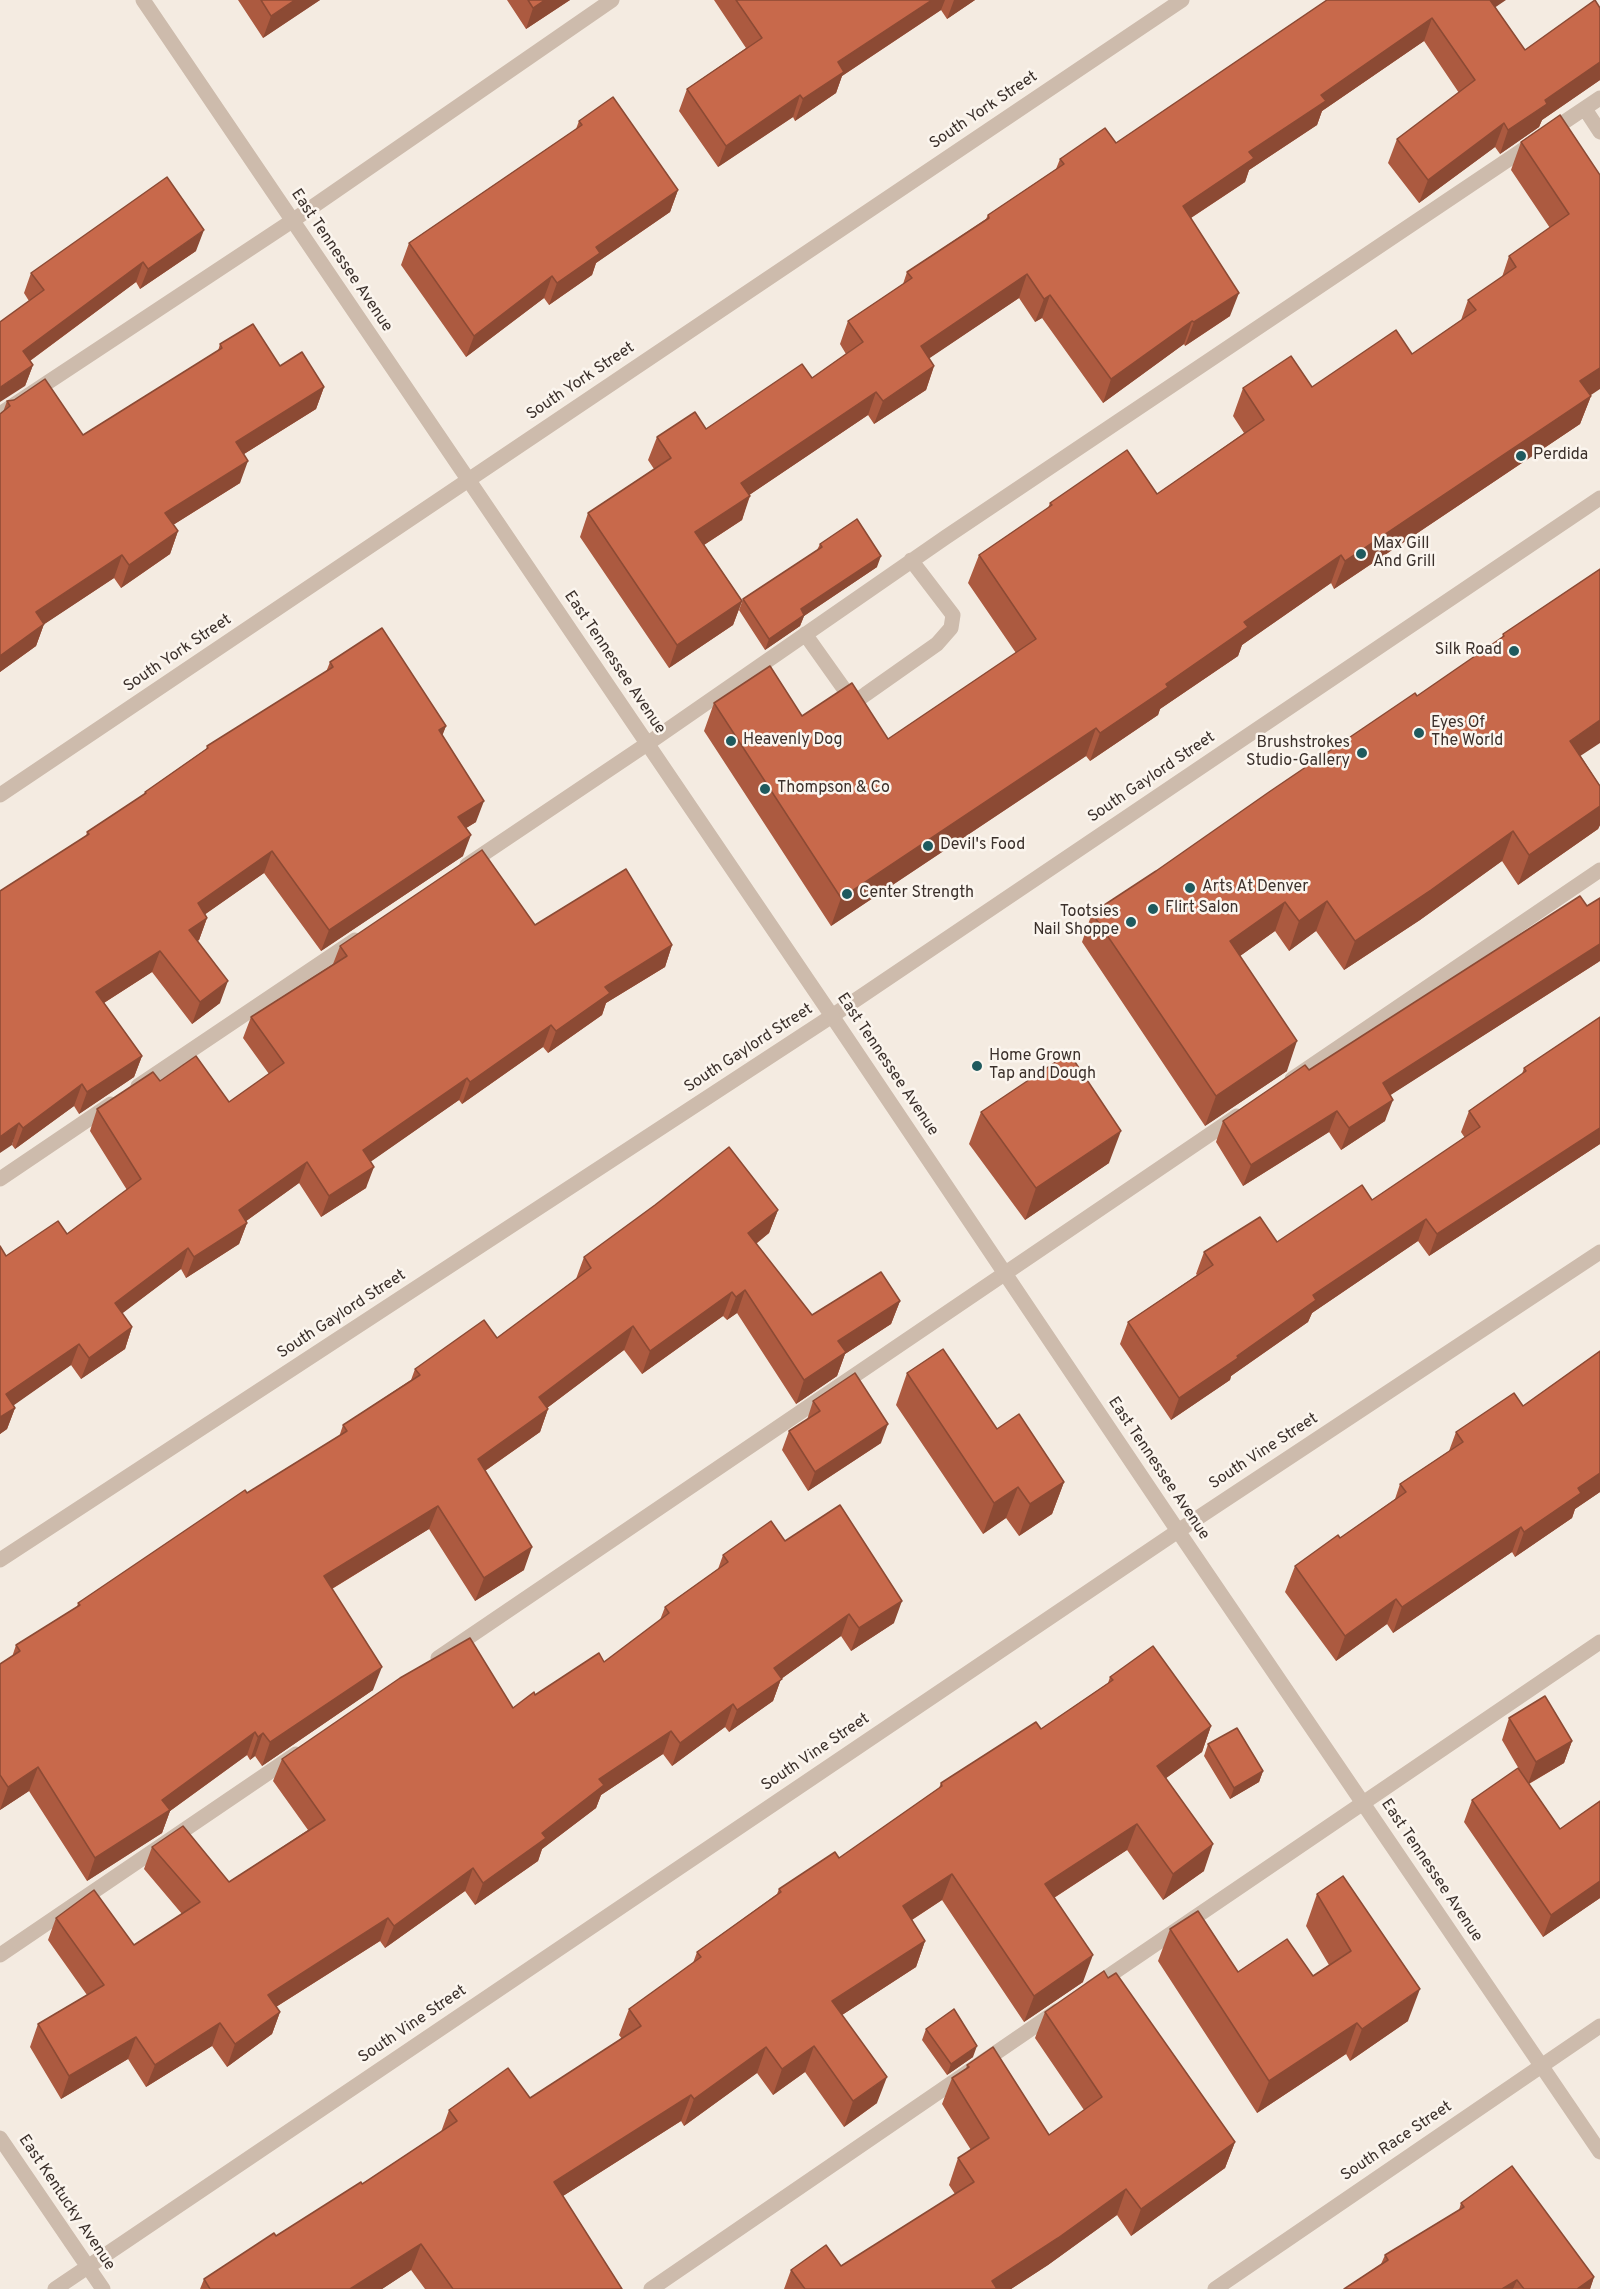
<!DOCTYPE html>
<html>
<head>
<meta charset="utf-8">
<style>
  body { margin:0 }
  canvas { display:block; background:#f4ebe1 }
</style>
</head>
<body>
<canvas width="1600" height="2289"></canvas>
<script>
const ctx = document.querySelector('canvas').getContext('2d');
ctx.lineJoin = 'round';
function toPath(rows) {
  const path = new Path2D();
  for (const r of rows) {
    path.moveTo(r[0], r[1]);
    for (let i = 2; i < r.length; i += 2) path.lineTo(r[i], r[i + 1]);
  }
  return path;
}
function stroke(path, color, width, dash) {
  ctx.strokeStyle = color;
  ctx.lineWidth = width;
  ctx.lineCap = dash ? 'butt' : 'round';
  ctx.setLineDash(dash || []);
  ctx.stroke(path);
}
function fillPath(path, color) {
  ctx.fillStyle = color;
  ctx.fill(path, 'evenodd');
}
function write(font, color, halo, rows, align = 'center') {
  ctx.font = font + ' Overpass,sans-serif';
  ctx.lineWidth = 5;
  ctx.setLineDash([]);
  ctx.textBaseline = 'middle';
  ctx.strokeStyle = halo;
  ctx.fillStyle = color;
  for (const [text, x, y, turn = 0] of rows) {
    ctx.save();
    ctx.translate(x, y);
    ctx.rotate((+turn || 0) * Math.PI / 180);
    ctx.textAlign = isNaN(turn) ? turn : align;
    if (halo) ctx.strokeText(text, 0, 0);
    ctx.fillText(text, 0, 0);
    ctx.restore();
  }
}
const service = toPath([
  [1585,109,1600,132],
  [0,414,292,221,612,0],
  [805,634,854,703,866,694,937,644,951,628,953,615,911,560],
  [467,865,647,744,946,537,1600,98],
  [1292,1079,1600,870],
  [138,1086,355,940],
  [0,1179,111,1104],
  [438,1658,1237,1116],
  [0,1955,296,1754],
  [1091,1988,1600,1642],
  [651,2289,1057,2011]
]);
const minor = toPath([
  [0,795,1182,0],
  [832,1016,1178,1531,1600,2152],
  [0,1560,832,1016,1600,498],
  [0,2138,103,2289],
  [55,2289,1178,1531,1600,1252],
  [1215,2289,1600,2026]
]);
const tertiary = toPath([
  [143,0,832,1016]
]);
const wall = toPath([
  [238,0,320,0,263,38],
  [507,0,570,0,526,29],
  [714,0,975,0,947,19,941,10,842,76,836,93,795,121,793,117,718,167,679,111,687,89,746,48],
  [1327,0,1495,7,1525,50,1600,8,1600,80,1542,120,1539,127,1500,154,1495,147,1419,203,1388,163,1397,139,1459,93,1424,41,1322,111,1317,125,1249,170,1245,182,1191,218,1230,316,1185,346,1184,344,1103,403,1042,318,1035,322,1019,298,929,358,934,366,926,390,874,424,868,415,749,495,742,520,704,545,742,601,733,625,669,668,580,537,588,513,654,469,648,460,657,437,706,429,812,378,846,354,840,344,848,321,903,284,907,272,986,219,988,215,1056,169,1060,159,1116,143],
  [1560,115,1591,396,1580,424,1334,589,1331,583,1242,645,1238,656,1160,709,1158,715,1090,761,1086,756,831,926,704,731,714,703,802,716,888,739,1016,653,968,583,979,555,1048,508,1050,503,1157,494,1244,433,1233,416,1243,388,1312,387,1412,354,1461,320,1468,300,1502,277,1509,256,1550,228,1511,170,1521,142],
  [579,121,678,190,670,212,596,263,592,275,549,305,544,298,466,357,401,265,409,243,576,129],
  [196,251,140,289,136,282,30,361,33,365,25,386,29,301,24,293,31,273],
  [220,344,280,366,324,387,316,409,244,454,240,483,173,525,178,531,170,554,121,588,114,578,44,624,36,646,0,672,0,414,3,412,7,401,83,435,218,351],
  [820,544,877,567,804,616,800,626,765,650,739,610,743,599,817,550],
  [1503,634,1600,786,1600,825,1598,829,1518,885,1502,861,1420,920,1344,970,1316,931,1289,951,1275,931,1240,956,1287,1071,1205,1126,1082,942,1092,913,1156,871,1417,696,1502,638],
  [330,662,446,726,442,735,476,822,466,828,463,856,321,951,264,873,205,914,207,918,199,940,197,941,220,1003,192,1024,152,972,104,1003,142,1056,134,1077,79,1114,74,1106,15,1149,12,1145,87,832,144,795,145,792,206,749,207,746,326,672],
  [535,925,672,945,665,967,606,1003,602,1015,548,1053,543,1047,462,1104,459,1100,371,1161,366,1188,321,1217,299,1183,246,1221,247,1223,239,1244,186,1278,181,1269,122,1313,132,1327,125,1349,81,1379,71,1365,13,1405,15,1408,7,1429,0,1434,0,1246,6,1256,67,1234,127,1190,90,1131,97,1109,160,1081,229,1102,269,1074,243,1038,251,1017,333,964,340,946],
  [1600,961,1390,1095,1385,1121,1341,1150,1329,1132,1243,1186,1216,1142,1223,1121,1309,1070],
  [1600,1017,1600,1144,1429,1256,1418,1241,1312,1313,1308,1322,1231,1376,1230,1380,1171,1420,1120,1344,1128,1322,1197,1275,1196,1274,1204,1252,1277,1242,1372,1200,1465,1138,1461,1132,1469,1111,1522,1074,1524,1068],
  [981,1112,1109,1163,1025,1220,969,1144],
  [778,1210,769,1233,756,1244,812,1315,900,1301,891,1324,845,1354,837,1376,796,1404,737,1313,727,1320,723,1316,642,1374,624,1350,547,1408,548,1409,540,1432,485,1471,524,1570,475,1601,429,1529,332,1589,373,1690,262,1766,255,1756,250,1760,247,1755,170,1811,162,1833,87,1881,29,1791,0,1810,0,1664,12,1657,16,1645,77,1607,78,1603,247,1493,339,1437,343,1425,411,1380,415,1369,497,1338,576,1279,584,1257],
  [1600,1351,1600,1492,1575,1509,1572,1518,1515,1557,1512,1552,1393,1633,1387,1624,1336,1661,1285,1592,1295,1566,1340,1538,1395,1499,1400,1484,1449,1451,1456,1432,1523,1406],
  [907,1373,997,1429,1064,1482,1052,1514,1019,1536,1006,1518,983,1534,896,1405],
  [813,1401,881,1443,808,1491,782,1450,789,1431,807,1420],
  [785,1541,894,1623,851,1651,841,1636,781,1679,773,1701,729,1732,725,1727,672,1766,663,1754,601,1795,596,1808,542,1849,538,1861,475,1905,465,1891,385,1948,380,1941,276,2007,280,2012,272,2034,227,2067,212,2046,146,2087,128,2059,61,2099,30,2047,38,2024,87,1995,48,1940,56,1918,134,1945,182,1914,144,1869,152,1847,229,1882,308,1830,273,1781,282,1759,513,1708,535,1695,604,1662,660,1620,665,1607,718,1569,723,1555],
  [1110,1677,1211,1726,1202,1752,1166,1778,1204,1871,1163,1900,1127,1850,1054,1898,1083,1982,1024,2022,942,1900,912,1920,925,1941,916,1967,842,2015,877,2103,844,2127,805,2072,773,2095,757,2073,684,2126,681,2121,563,2196,622,2289,425,2289,411,2270,382,2289,200,2289,204,2279,362,2184,441,2132,449,2110,530,2098,622,2039,619,2035,629,2009,693,1963,697,1952,777,1894,779,1889,839,1858,939,1788,941,1783,1041,1729,1108,1683],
  [1509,1718,1572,1741,1564,1763,1529,1784,1560,1829,1600,1801,1600,1898,1543,1937,1464,1822,1472,1800,1519,1769,1502,1740],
  [1208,1744,1263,1771,1259,1782,1230,1799,1204,1756],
  [1317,1894,1408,2021,1350,2061,1346,2054,1257,2113,1158,1961,1170,1929,1238,1972,1313,1976,1329,1965,1306,1926],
  [1108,1978,1235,2142,1225,2168,1131,2236,1117,2215,1048,2265,1011,2289,784,2289,791,2270,841,2266,955,2194,949,2185,958,2158,971,2150,942,2104,952,2078,966,2069,967,2065,1049,2135,1084,2110,1035,2038,1045,2012],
  [926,2029,973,2057,947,2075,922,2040],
  [1461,2203,1594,2277,1590,2289,1344,2289,1381,2264,1385,2255,1459,2210]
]);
const shadedWall = toPath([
  [295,0,320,0,263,38,271,16],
  [545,0,570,0,526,29,533,8],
  [932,0,945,0,941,10,842,76,836,93,795,121,803,99,838,62],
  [954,0,975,0,947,19],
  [1485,0,1506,0,1478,19],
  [1432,18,1424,41,1322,111,1317,125,1249,170,1245,182,1174,229,1183,206,1321,95],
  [1600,62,1600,80,1542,120,1539,127,1500,154,1508,130,1545,100],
  [800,95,793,117,718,167,726,146],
  [1504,123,1495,147,1419,203,1428,180],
  [678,190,670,212,596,263,592,275,549,305,557,283,596,247],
  [204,230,196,251,140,289,148,269],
  [143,262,136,282,16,371,23,351],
  [1027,274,1019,298,912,370,921,346],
  [552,276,544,298,466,357,474,336],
  [1239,293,1230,316,1185,346,1194,322],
  [1050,295,1042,318,1035,322,1044,299],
  [1192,321,1184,344,1103,403,1111,379],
  [33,365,25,386,0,402,0,389,2,386],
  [934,366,926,390,874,424,883,401],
  [1600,368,1600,389,1570,409,1580,381],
  [324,387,316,409,228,464,236,442],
  [876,392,868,415,733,506,741,483],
  [1591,396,1580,424,1334,589,1345,561],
  [248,461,240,483,157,535,165,513],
  [750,496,742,520,687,556,695,532],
  [178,531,170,554,121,588,129,565],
  [122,555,114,578,28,635,36,612],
  [1341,555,1331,583,1242,645,1238,656,1160,709,1158,715,1090,761,1100,733,1166,684,1244,622],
  [881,556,877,567,804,616,800,626,765,650,769,639,801,609],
  [742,601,733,625,669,668,677,645],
  [44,624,36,646,0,672,0,656],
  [1600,720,1600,743,1559,770,1570,741],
  [446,726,438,747,439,730],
  [1096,728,1086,756,831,926,841,898],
  [484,801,476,822,450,838,458,817],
  [1600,806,1600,825,1598,829,1518,885,1529,855],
  [1513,831,1502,861,1420,920,1344,970,1355,941],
  [471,835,463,856,321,951,329,930],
  [272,851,264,873,190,925,198,903],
  [1327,901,1316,931,1289,951,1299,921],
  [1285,902,1275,931,1219,971,1230,941],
  [207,918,199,940,181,952,189,930],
  [1600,944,1600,961,1375,1105,1383,1083],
  [672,945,665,967,606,1003,602,1015,548,1053,556,1031,605,987],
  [160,951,152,972,88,1013,96,992],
  [228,981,220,1003,192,1024,200,1002],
  [551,1025,543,1047,462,1104,470,1082],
  [1297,1041,1287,1071,1205,1126,1216,1096],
  [142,1056,134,1077,79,1114,87,1092],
  [467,1078,459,1100,356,1172,363,1150],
  [82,1084,74,1106,15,1149,23,1128],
  [1393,1100,1385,1121,1341,1150,1349,1128],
  [1337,1111,1329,1132,1243,1186,1251,1165],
  [19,1123,12,1145,0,1153,0,1137],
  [1600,1128,1600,1144,1429,1256,1437,1234],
  [1121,1131,1109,1163,1025,1220,1036,1188],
  [307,1162,299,1183,231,1232,239,1210],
  [374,1167,366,1188,321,1217,329,1196],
  [778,1210,769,1233,740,1256,748,1233],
  [1426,1219,1418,1241,1312,1313,1308,1322,1231,1376,1230,1380,1171,1420,1179,1398,1237,1356,1313,1295],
  [247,1223,239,1244,186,1278,194,1257],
  [188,1248,181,1269,107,1325,115,1303],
  [745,1290,737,1313,727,1320,736,1297],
  [732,1292,723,1316,642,1374,650,1351],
  [900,1301,891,1324,845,1354,837,1376,796,1404,804,1380,838,1341],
  [633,1326,624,1350,531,1420,539,1397],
  [132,1327,125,1349,81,1379,89,1358],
  [79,1344,71,1365,0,1415,6,1394],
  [15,1408,7,1429,0,1434,0,1417],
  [548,1409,540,1432,469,1482,478,1459],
  [888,1424,881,1443,808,1491,815,1472],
  [1600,1473,1600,1492,1575,1509,1572,1518,1515,1557,1524,1532,1578,1488],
  [1064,1482,1052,1514,1019,1536,1030,1504],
  [1018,1487,1006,1518,983,1534,994,1503],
  [438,1506,429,1529,315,1599,324,1576],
  [1521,1527,1512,1552,1393,1633,1402,1607],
  [532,1547,524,1570,475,1601,484,1578],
  [1396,1599,1387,1624,1336,1661,1345,1636],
  [902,1601,894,1623,851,1651,859,1628],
  [849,1614,841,1636,781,1679,773,1701,729,1732,737,1710,774,1668],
  [382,1667,373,1690,262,1766,270,1742],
  [733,1704,725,1727,672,1766,680,1743],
  [1211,1726,1202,1752,1147,1792,1157,1766],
  [671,1731,663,1754,601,1795,596,1808,542,1849,538,1861,475,1905,483,1883,542,1833,599,1779],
  [255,1732,247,1755,170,1811,162,1833,87,1881,95,1858,162,1800],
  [263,1733,255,1756,250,1760,258,1737],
  [1572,1741,1564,1763,1528,1784,1536,1762],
  [38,1767,29,1791,0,1810,8,1787],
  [1263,1771,1259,1782,1230,1799,1234,1788],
  [1137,1824,1127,1850,1035,1910,1045,1884],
  [1213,1844,1204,1871,1163,1900,1173,1874],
  [473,1868,465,1891,385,1948,394,1926],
  [952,1874,942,1900,893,1932,903,1906],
  [1600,1881,1600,1898,1543,1937,1551,1915],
  [388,1918,380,1941,260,2017,268,1995],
  [925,1941,916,1967,822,2028,832,2001],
  [1093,1955,1083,1982,1024,2022,1034,1996],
  [1420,1989,1408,2021,1350,2061,1362,2029],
  [280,2012,272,2034,227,2067,235,2044],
  [220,2023,212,2046,146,2087,155,2065],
  [1357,2023,1346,2054,1257,2113,1269,2081],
  [136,2037,128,2059,61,2099,69,2076],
  [814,2046,805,2072,773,2095,782,2069],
  [977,2046,973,2057,947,2075,951,2064],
  [766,2047,757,2073,684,2126,694,2099],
  [887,2077,877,2103,844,2127,853,2101],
  [691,2095,681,2121,544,2208,554,2182],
  [1235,2142,1225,2168,1131,2236,1141,2209],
  [1126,2189,1117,2215,1048,2265,1011,2289,989,2289,992,2281],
  [421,2244,411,2270,382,2289,350,2289],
  [1594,2277,1590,2289,1577,2289],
  [1517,2280,1513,2289,1502,2289]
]);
const building = toPath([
  [261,0,295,0,271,16,261,0],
  [528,0,545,0,533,8,528,0],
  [736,0,932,0,838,62,844,72,803,99,800,95,726,146,687,89,762,38,736,0],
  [1327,0,1490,0,1525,50,1595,0,1600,8,1600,62,1545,100,1547,104,1508,130,1504,123,1428,180,1397,139,1475,80,1432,18,1321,95,1326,101,1249,152,1254,158,1183,206,1239,293,1194,322,1192,321,1111,379,1050,295,1044,299,1027,274,921,346,934,366,883,401,876,392,741,483,750,496,695,532,742,601,677,645,588,513,671,458,657,437,695,412,706,429,802,364,812,378,863,342,848,321,912,278,907,272,989,218,988,215,1064,164,1060,159,1105,128,1116,143,1327,0],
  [613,97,678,190,596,247,600,253,557,283,552,276,474,336,409,243,582,125,579,121,613,97],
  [1560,115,1600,175,1600,368,1580,381,1591,396,1345,561,1341,555,1244,622,1248,627,1166,684,1168,687,1100,733,1096,728,841,898,714,703,770,666,802,716,852,683,888,739,1036,639,979,555,1052,505,1050,503,1127,450,1157,494,1264,420,1243,388,1291,356,1312,387,1396,330,1412,354,1476,310,1468,300,1516,267,1509,256,1569,214,1521,142,1560,115],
  [167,177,204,230,148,269,143,262,23,351,33,365,2,386,0,389,0,322,44,290,31,273,167,177],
  [253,324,280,366,302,352,324,387,236,442,248,461,165,513,178,531,129,565,122,555,36,612,44,624,0,656,0,414,10,406,7,401,14,400,45,379,83,435,222,348,220,344,253,324],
  [857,519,881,556,801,609,804,615,769,639,743,599,822,547,820,544,857,519],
  [1600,569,1600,720,1570,741,1600,786,1600,806,1529,855,1513,831,1431,890,1355,941,1327,901,1299,921,1285,902,1230,941,1297,1041,1216,1096,1092,913,1156,871,1269,792,1415,693,1417,696,1504,636,1503,634,1600,569],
  [382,628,446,726,439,730,484,801,458,817,471,835,329,930,272,851,198,903,207,918,189,930,228,981,200,1002,160,951,96,992,142,1056,87,1092,82,1084,23,1128,19,1123,0,1137,0,891,89,834,87,832,146,793,145,792,208,748,207,746,333,667,330,662,382,628],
  [482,850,535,925,626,869,672,945,605,987,610,993,556,1031,551,1025,470,1082,467,1078,363,1150,374,1167,329,1196,307,1162,239,1210,247,1223,194,1257,188,1248,115,1303,132,1327,89,1358,79,1344,6,1394,15,1408,0,1417,0,1246,6,1256,58,1221,67,1234,141,1179,97,1109,153,1072,160,1081,196,1056,229,1102,284,1063,251,1017,347,956,340,946,482,850],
  [1580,896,1587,906,1600,898,1600,944,1383,1083,1393,1100,1349,1128,1337,1111,1251,1165,1223,1121,1305,1065,1309,1070,1580,896],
  [1600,1017,1600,1128,1437,1234,1426,1219,1313,1295,1316,1300,1237,1356,1238,1358,1179,1398,1128,1322,1213,1265,1204,1252,1260,1217,1277,1242,1362,1185,1372,1200,1480,1127,1469,1111,1526,1071,1524,1068,1600,1017],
  [1069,1053,1121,1131,1036,1188,981,1112,1069,1053],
  [729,1147,778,1210,748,1233,812,1315,881,1272,900,1301,838,1341,846,1352,804,1380,745,1290,736,1297,732,1292,650,1351,633,1326,539,1397,548,1409,478,1459,532,1547,484,1578,438,1506,324,1576,382,1667,270,1742,263,1733,258,1737,255,1732,162,1800,170,1810,95,1858,38,1767,8,1787,0,1775,0,1664,20,1651,16,1645,80,1605,78,1603,245,1490,247,1493,347,1431,343,1425,420,1375,415,1369,484,1320,497,1338,591,1268,584,1257,655,1205,729,1147],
  [943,1349,997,1429,1019,1414,1064,1482,1030,1504,1018,1487,994,1503,907,1373,943,1349],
  [1600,1351,1600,1473,1578,1488,1581,1493,1524,1532,1521,1527,1402,1607,1396,1599,1345,1636,1295,1566,1338,1535,1340,1538,1406,1492,1400,1484,1463,1442,1456,1432,1514,1393,1523,1406,1600,1351],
  [855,1373,888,1424,815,1472,789,1431,820,1411,813,1401,855,1373],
  [840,1505,902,1601,859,1628,849,1614,774,1668,782,1679,737,1710,733,1704,680,1743,671,1731,599,1779,604,1785,542,1833,546,1838,483,1883,473,1868,394,1926,388,1918,268,1995,280,2012,235,2044,220,2023,155,2065,136,2037,69,2076,38,2024,104,1985,56,1918,94,1890,134,1945,200,1902,152,1847,183,1826,229,1882,325,1820,282,1759,400,1678,470,1638,513,1708,534,1692,535,1695,599,1653,604,1662,669,1613,665,1607,728,1562,723,1555,771,1521,785,1541,840,1505],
  [1153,1646,1211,1726,1157,1766,1213,1844,1173,1874,1137,1824,1045,1884,1093,1955,1034,1996,952,1874,903,1906,925,1941,832,2001,887,2077,853,2101,814,2046,782,2069,766,2047,694,2099,691,2095,554,2182,622,2289,453,2289,421,2244,350,2289,210,2289,204,2279,274,2233,276,2236,361,2182,362,2184,457,2121,449,2110,508,2068,530,2098,641,2026,629,2009,701,1957,697,1952,781,1892,779,1889,835,1852,839,1858,942,1786,941,1783,1036,1722,1041,1729,1113,1680,1110,1677,1153,1646],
  [1545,1696,1572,1741,1536,1762,1509,1718,1545,1696],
  [1237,1728,1263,1771,1234,1788,1208,1744,1237,1728],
  [1518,1768,1560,1829,1600,1801,1600,1881,1551,1915,1472,1800,1518,1768],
  [1343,1876,1420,1989,1362,2029,1357,2023,1269,2081,1170,1929,1198,1911,1238,1972,1287,1939,1313,1976,1351,1951,1317,1894,1343,1876],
  [1104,1971,1108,1978,1116,1973,1235,2142,1141,2209,1126,2189,1058,2238,992,2281,997,2289,805,2289,791,2270,826,2245,841,2266,974,2182,958,2158,989,2138,952,2078,969,2067,967,2065,993,2047,1049,2135,1102,2097,1045,2012,1104,1971],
  [954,2009,977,2046,951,2064,926,2029,954,2009],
  [1512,2166,1594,2277,1577,2289,1524,2289,1517,2280,1502,2289,1344,2289,1388,2260,1385,2255,1464,2207,1461,2203,1512,2166]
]);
const markers = [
  [1521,456,6,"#1f5a5e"],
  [1361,554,6,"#1f5a5e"],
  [1514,651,6,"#1f5a5e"],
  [1419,733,6,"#1f5a5e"],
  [731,741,6,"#1f5a5e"],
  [1362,753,6,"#1f5a5e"],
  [765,789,6,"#1f5a5e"],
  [928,846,6,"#1f5a5e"],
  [1190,888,6,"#1f5a5e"],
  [847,894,6,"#1f5a5e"],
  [1153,909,6,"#1f5a5e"],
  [1131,922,6,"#1f5a5e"],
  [977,1066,6,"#1f5a5e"]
];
const streetNames = [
  ["South York Street",984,111,-34],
  ["East Tennessee Avenue",341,261,56],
  ["South York Street",581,382,-34],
  ["South York Street",178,654,-34],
  ["East Tennessee Avenue",614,663,56],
  ["South Gaylord Street",1152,778,-34],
  ["South Gaylord Street",749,1049,-33],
  ["East Tennessee Avenue",887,1065,56],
  ["South Gaylord Street",342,1315,-33],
  ["South Vine Street",1264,1452,-33],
  ["East Tennessee Avenue",1158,1469,56],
  ["South Vine Street",816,1753,-34],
  ["East Tennessee Avenue",1431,1871,56],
  ["South Vine Street",413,2025,-34],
  ["South Race Street",1397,2142,-34],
  ["East Kentucky Avenue",66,2203,56]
];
const poiNames = [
  ["Perdida",1533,456],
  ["Max Gill",1373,545],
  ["And Grill",1373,563],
  ["Silk Road",1502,651,"right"],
  ["Eyes Of",1431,724],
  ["The World",1431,742],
  ["Heavenly Dog",743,741],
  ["Brushstrokes",1350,744,"right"],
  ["Studio-Gallery",1350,762,"right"],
  ["Thompson & Co",777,789],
  ["Devil's Food",940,846],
  ["Arts At Denver",1202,888],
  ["Center Strength",859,894],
  ["Flirt Salon",1165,909],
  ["Tootsies",1119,913,"right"],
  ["Nail Shoppe",1119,931,"right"],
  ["Home Grown",989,1057],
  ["Tap and Dough",989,1075]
];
stroke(service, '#cdbbac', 15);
stroke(minor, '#cdbbac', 15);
stroke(tertiary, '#cdbbac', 15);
fillPath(wall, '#ac5a40');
fillPath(shadedWall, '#8c4a34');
fillPath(building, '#c8694b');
stroke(building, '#8c4a34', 1.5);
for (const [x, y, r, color] of markers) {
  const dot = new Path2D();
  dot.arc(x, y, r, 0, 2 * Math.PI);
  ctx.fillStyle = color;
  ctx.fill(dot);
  stroke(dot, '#fbf5ee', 2);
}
write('16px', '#3b302b', '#fbf5ee', streetNames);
write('16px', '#3b302b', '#fbf5ee', poiNames, 'left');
</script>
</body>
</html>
